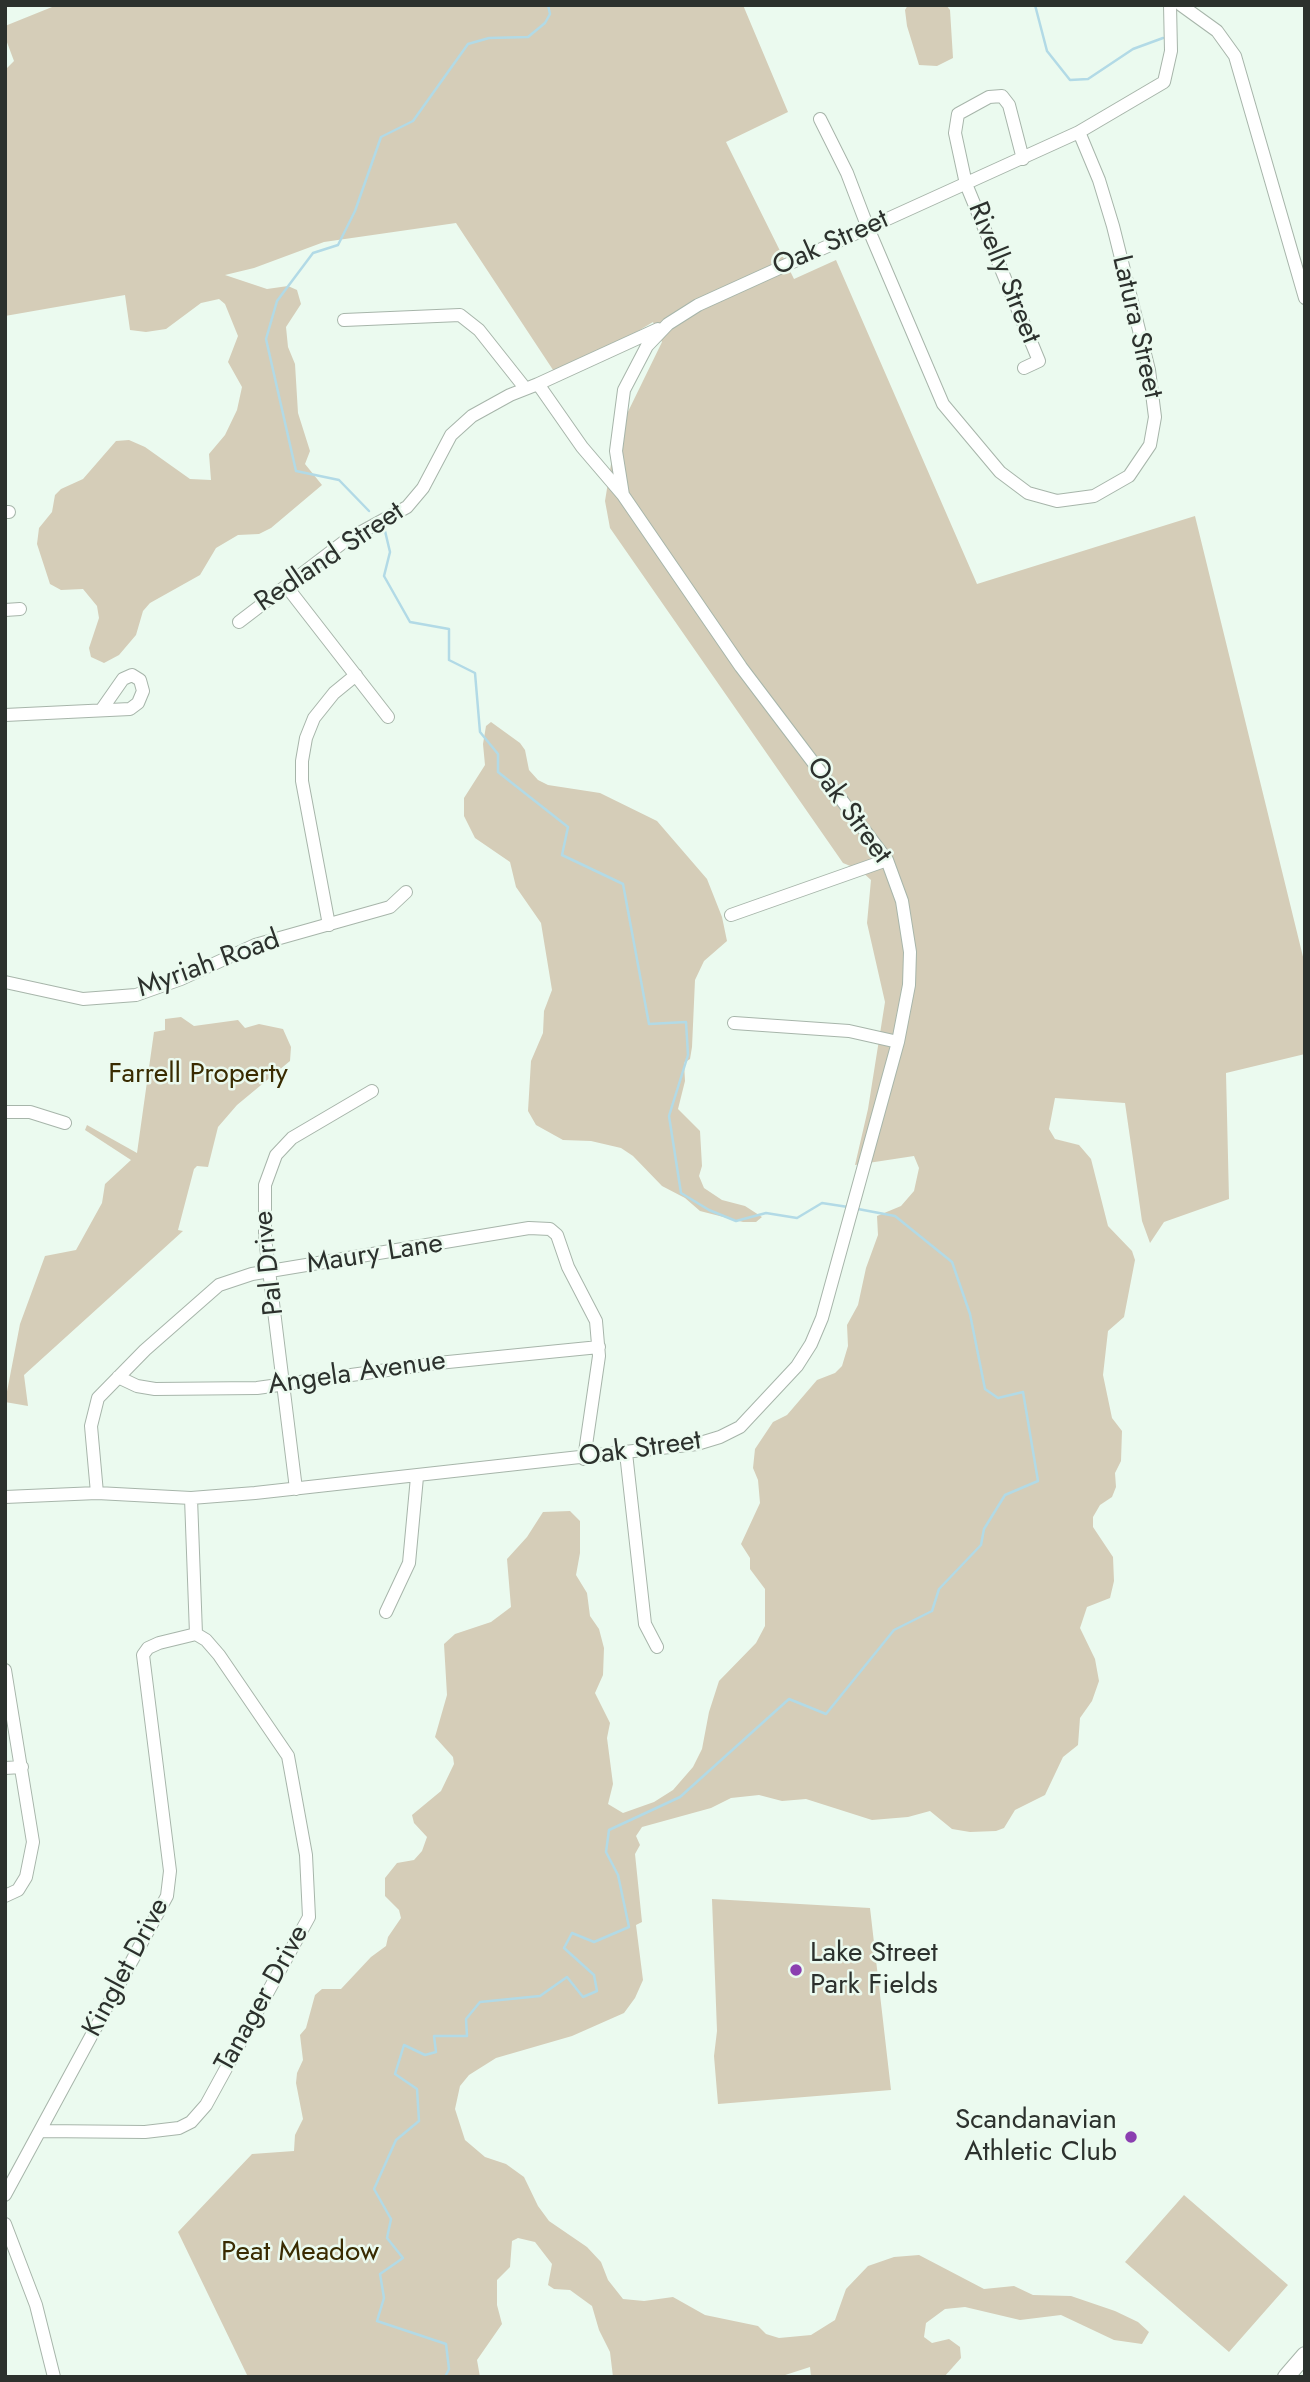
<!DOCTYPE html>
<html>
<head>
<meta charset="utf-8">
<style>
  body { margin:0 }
  #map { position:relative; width:1310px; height:2382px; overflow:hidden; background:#ebfaef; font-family:Jost,sans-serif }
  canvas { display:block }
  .frame { position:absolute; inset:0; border:7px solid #2c312d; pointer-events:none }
</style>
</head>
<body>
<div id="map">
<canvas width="1310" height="2382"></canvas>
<div class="frame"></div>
</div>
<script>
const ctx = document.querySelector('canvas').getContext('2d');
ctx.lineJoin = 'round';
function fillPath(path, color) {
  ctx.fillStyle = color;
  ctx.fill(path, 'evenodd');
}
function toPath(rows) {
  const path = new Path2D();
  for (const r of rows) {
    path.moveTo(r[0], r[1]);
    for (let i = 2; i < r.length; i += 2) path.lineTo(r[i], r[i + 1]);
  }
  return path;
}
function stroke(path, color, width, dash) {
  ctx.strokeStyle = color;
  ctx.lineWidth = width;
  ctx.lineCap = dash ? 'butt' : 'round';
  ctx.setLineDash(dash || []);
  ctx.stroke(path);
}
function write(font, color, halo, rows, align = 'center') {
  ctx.font = font + ' Jost,sans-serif';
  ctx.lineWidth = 5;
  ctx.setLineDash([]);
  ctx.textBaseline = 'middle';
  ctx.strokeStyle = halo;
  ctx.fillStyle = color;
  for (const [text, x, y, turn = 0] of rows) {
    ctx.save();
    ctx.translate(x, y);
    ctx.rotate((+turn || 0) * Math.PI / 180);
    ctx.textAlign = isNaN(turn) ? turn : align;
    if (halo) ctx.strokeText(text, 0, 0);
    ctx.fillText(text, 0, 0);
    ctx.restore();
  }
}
const green = toPath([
  [57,5,743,5,788,112,726,142,794,279,836,260,977,584,1195,516,1305,965,1305,1054,1226,1073,1229,1199,1164,1222,1150,1243,1142,1221,1125,1103,1055,1098,1049,1129,1055,1139,1079,1145,1091,1159,1108,1226,1132,1251,1135,1260,1124,1317,1108,1331,1103,1375,1112,1418,1122,1431,1121,1461,1115,1473,1116,1487,1112,1497,1100,1505,1093,1517,1093,1527,1113,1557,1114,1581,1110,1598,1087,1607,1080,1628,1095,1659,1099,1681,1092,1701,1080,1718,1078,1745,1063,1757,1045,1795,1015,1810,1004,1828,996,1831,970,1832,952,1829,930,1811,908,1817,872,1820,806,1799,782,1801,759,1795,731,1798,711,1808,642,1827,636,1836,640,1845,635,1854,642,1922,636,1925,643,1980,635,1998,624,2013,572,2036,496,2058,469,2075,460,2086,455,2109,465,2140,485,2157,506,2164,524,2177,538,2206,549,2221,587,2247,601,2262,608,2280,623,2299,644,2301,673,2297,705,2315,758,2326,766,2334,779,2338,811,2335,835,2320,846,2289,868,2266,894,2257,919,2255,984,2289,1014,2286,1033,2295,1071,2296,1115,2311,1138,2322,1149,2332,1142,2344,1114,2340,1061,2315,1020,2320,965,2307,945,2309,926,2323,924,2337,932,2343,949,2339,960,2347,961,2358,944,2377,811,2377,810,2367,779,2377,613,2377,610,2352,599,2330,592,2306,570,2290,554,2289,548,2285,552,2264,535,2242,518,2238,512,2241,510,2267,497,2280,497,2305,502,2324,477,2360,480,2377,248,2377,178,2232,252,2154,294,2151,295,2135,303,2119,296,2083,297,2073,303,2060,300,2035,306,2028,315,1995,322,1989,341,1989,371,1957,386,1946,388,1937,401,1918,399,1910,385,1896,385,1878,397,1863,414,1860,422,1851,427,1837,414,1823,412,1815,441,1791,454,1764,453,1757,435,1737,447,1695,444,1644,455,1634,491,1622,511,1607,507,1559,527,1537,543,1512,570,1511,580,1521,580,1553,576,1575,587,1593,590,1616,599,1629,604,1648,603,1675,595,1693,610,1723,607,1738,613,1784,608,1804,623,1813,654,1802,673,1790,693,1767,702,1749,709,1712,719,1681,756,1643,765,1626,765,1589,750,1569,750,1558,741,1544,760,1503,758,1480,753,1468,755,1449,773,1422,787,1415,817,1380,835,1373,842,1366,848,1346,847,1325,858,1305,866,1268,878,1235,877,1216,901,1206,914,1191,919,1168,914,1156,855,1165,868,1109,885,1002,867,923,871,880,860,870,843,863,610,528,605,501,612,458,622,424,662,342,653,322,559,379,456,223,324,242,254,268,225,275,267,289,288,286,297,290,301,304,286,327,288,347,295,364,298,413,310,451,305,464,322,485,271,528,259,534,238,535,216,548,200,575,150,603,143,611,136,635,119,655,104,663,91,657,89,648,99,618,97,606,83,589,61,590,50,584,37,544,39,528,52,512,55,495,61,489,83,479,116,441,129,440,145,447,190,479,211,480,209,454,225,435,237,410,242,387,228,362,238,336,225,304,219,299,201,303,166,329,146,332,130,330,125,295,5,316,5,70,14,61,5,37,5,26],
  [908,5,946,5,950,10,953,58,937,66,919,65,907,26,905,10],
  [491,722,520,743,525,750,529,770,538,780,548,785,600,793,657,821,707,879,722,917,727,941,704,961,695,980,692,1047,690,1059,684,1063,685,1081,678,1109,700,1131,702,1166,699,1176,704,1188,722,1200,745,1206,762,1217,756,1222,743,1222,700,1211,685,1198,662,1186,633,1156,621,1148,591,1141,563,1140,536,1125,528,1111,531,1061,543,1033,544,1011,552,990,541,923,516,887,510,862,475,838,464,816,464,798,485,765,483,744,486,726],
  [181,1017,194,1026,238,1020,245,1028,259,1024,283,1029,291,1047,290,1061,237,1105,218,1127,208,1167,197,1166,194,1169,178,1230,183,1231,24,1375,28,1406,5,1402,20,1324,45,1256,76,1250,102,1203,105,1184,131,1160,85,1130,87,1125,137,1153,154,1032,165,1030,165,1019],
  [712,1899,870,1908,891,2090,718,2104,714,2056,717,2031],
  [1184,2195,1288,2285,1229,2352,1125,2262]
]);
const stream = toPath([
  [1035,5,1047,51,1070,80,1088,79,1133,49,1163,38],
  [369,511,339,480,296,471,266,339,277,301,313,253,338,245,355,211,381,137,413,121,468,44,489,38,528,37,545,23,550,14,548,5],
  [385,531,390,552,384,576,410,622,449,629,449,660,475,673,480,732,498,754,498,772,568,827,562,855,623,884,649,1024,686,1022,688,1055,669,1116,681,1193,709,1210,736,1221,766,1213,797,1218,822,1203,848,1207],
  [445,2377,449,2369,446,2344,377,2321,384,2298,380,2274,403,2258,387,2238,391,2219,374,2189,396,2140,419,2121,417,2089,395,2074,404,2045,425,2055,436,2052,434,2036,467,2036,466,2019,480,2002,540,1996,567,1977,583,1997,597,1991,594,1975,564,1948,572,1933,594,1942,629,1927,618,1875,606,1852,609,1830,680,1797,789,1699,826,1714,894,1630,932,1611,939,1589,981,1545,984,1529,1005,1495,1038,1481,1023,1392,998,1398,985,1389,970,1314,952,1262,895,1216,858,1209]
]);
const minor = toPath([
  [1181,5,1217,31,1235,56,1305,298],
  [820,119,847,173,868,228,943,404,1000,472,1028,493,1057,501,1094,496,1129,476,1150,445,1155,417,1149,370,1113,226,1099,180,1079,132],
  [1023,159,1009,105,1002,96,989,97,958,114,955,133,966,184,1039,361,1024,368],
  [344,320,460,315,479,330,525,388],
  [623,495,582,447,538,384,658,329],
  [5,512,9,512],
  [287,587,388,717],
  [5,610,20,609],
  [239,622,345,541,407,507,423,488,451,435,472,416,510,395,538,384],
  [5,715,130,709,138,703,143,691,140,680,132,675,123,679,102,709],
  [731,915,887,860],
  [329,925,302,781,302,761,306,738,314,718,334,693,356,675],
  [5,982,83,999,136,995,181,979,255,945,390,907,406,892],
  [734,1023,849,1031,898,1042],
  [5,1112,30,1112,65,1123],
  [118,1377,137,1386,155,1389,257,1388,438,1363,599,1347],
  [626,1453,645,1624,657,1647],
  [296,1489,265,1238,265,1185,276,1155,292,1138,372,1091],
  [97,1493,91,1426,98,1398,145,1350,219,1285,252,1274,529,1228,550,1229,557,1235,568,1267,596,1321,599,1356,584,1459],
  [5,1497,97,1493,191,1498,255,1493,697,1444,720,1437,740,1427,797,1366,811,1344,822,1318,898,1042,909,985,910,952,902,901,887,860,741,667,623,495,616,451,624,390,647,346,668,324,698,305,1079,132,1164,82,1171,51,1170,5],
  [386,1612,409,1563,417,1477],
  [5,1670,33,1842,26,1877,18,1890,5,1896],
  [5,1768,22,1767],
  [40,2131,145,2132,179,2128,191,2122,206,2105,309,1917,306,1855,288,1756,219,1655,206,1640,196,1634,191,1498],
  [5,2195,167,1896,170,1871,143,1655,148,1648,159,1643,196,1634],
  [5,2224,36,2305,54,2377]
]);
const major = toPath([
  [1286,2377,1305,2355]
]);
const markers = [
  [796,1970,7,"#8b3fb0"],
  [1131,2137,7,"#8b3fb0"]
];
const streetNames = [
  ["Oak Street",831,244,-24],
  ["Rivelly Street",1003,273,68],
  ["Latura Street",1136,327,77],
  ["Redland Street",330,558,-34],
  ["Oak Street",848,811,54],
  ["Myriah Road",209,965,-20],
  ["Maury Lane",375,1255,-9],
  ["Pal Drive",270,1263,-96],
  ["Angela Avenue",357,1374,-8],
  ["Oak Street",640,1450,-8],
  ["Kinglet Drive",127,1968,-62],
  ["Tanager Drive",263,1999,-61]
];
const parkNames = [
  ["Farrell Property",198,1075],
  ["Peat Meadow",300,2253]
];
const poiNames = [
  ["Lake Street",810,1954],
  ["Park Fields",810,1986],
  ["Scandanavian",1117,2121,"right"],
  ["Athletic Club",1117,2153,"right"]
];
fillPath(green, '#d5cdb8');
stroke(stream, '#b2dae6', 2.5);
stroke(minor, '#a7b5aa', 14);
stroke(major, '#a7b5aa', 18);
stroke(minor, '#fff', 12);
stroke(major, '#fff', 16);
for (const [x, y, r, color] of markers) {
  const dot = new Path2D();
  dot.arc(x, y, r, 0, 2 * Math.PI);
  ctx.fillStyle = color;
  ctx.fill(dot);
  stroke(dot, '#ebfaef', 2.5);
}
write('28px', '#2c312d', '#ebfaef', streetNames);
write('28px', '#392b01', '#ebfaef', parkNames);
write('28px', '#2c312d', '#ebfaef', poiNames, 'left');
</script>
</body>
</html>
